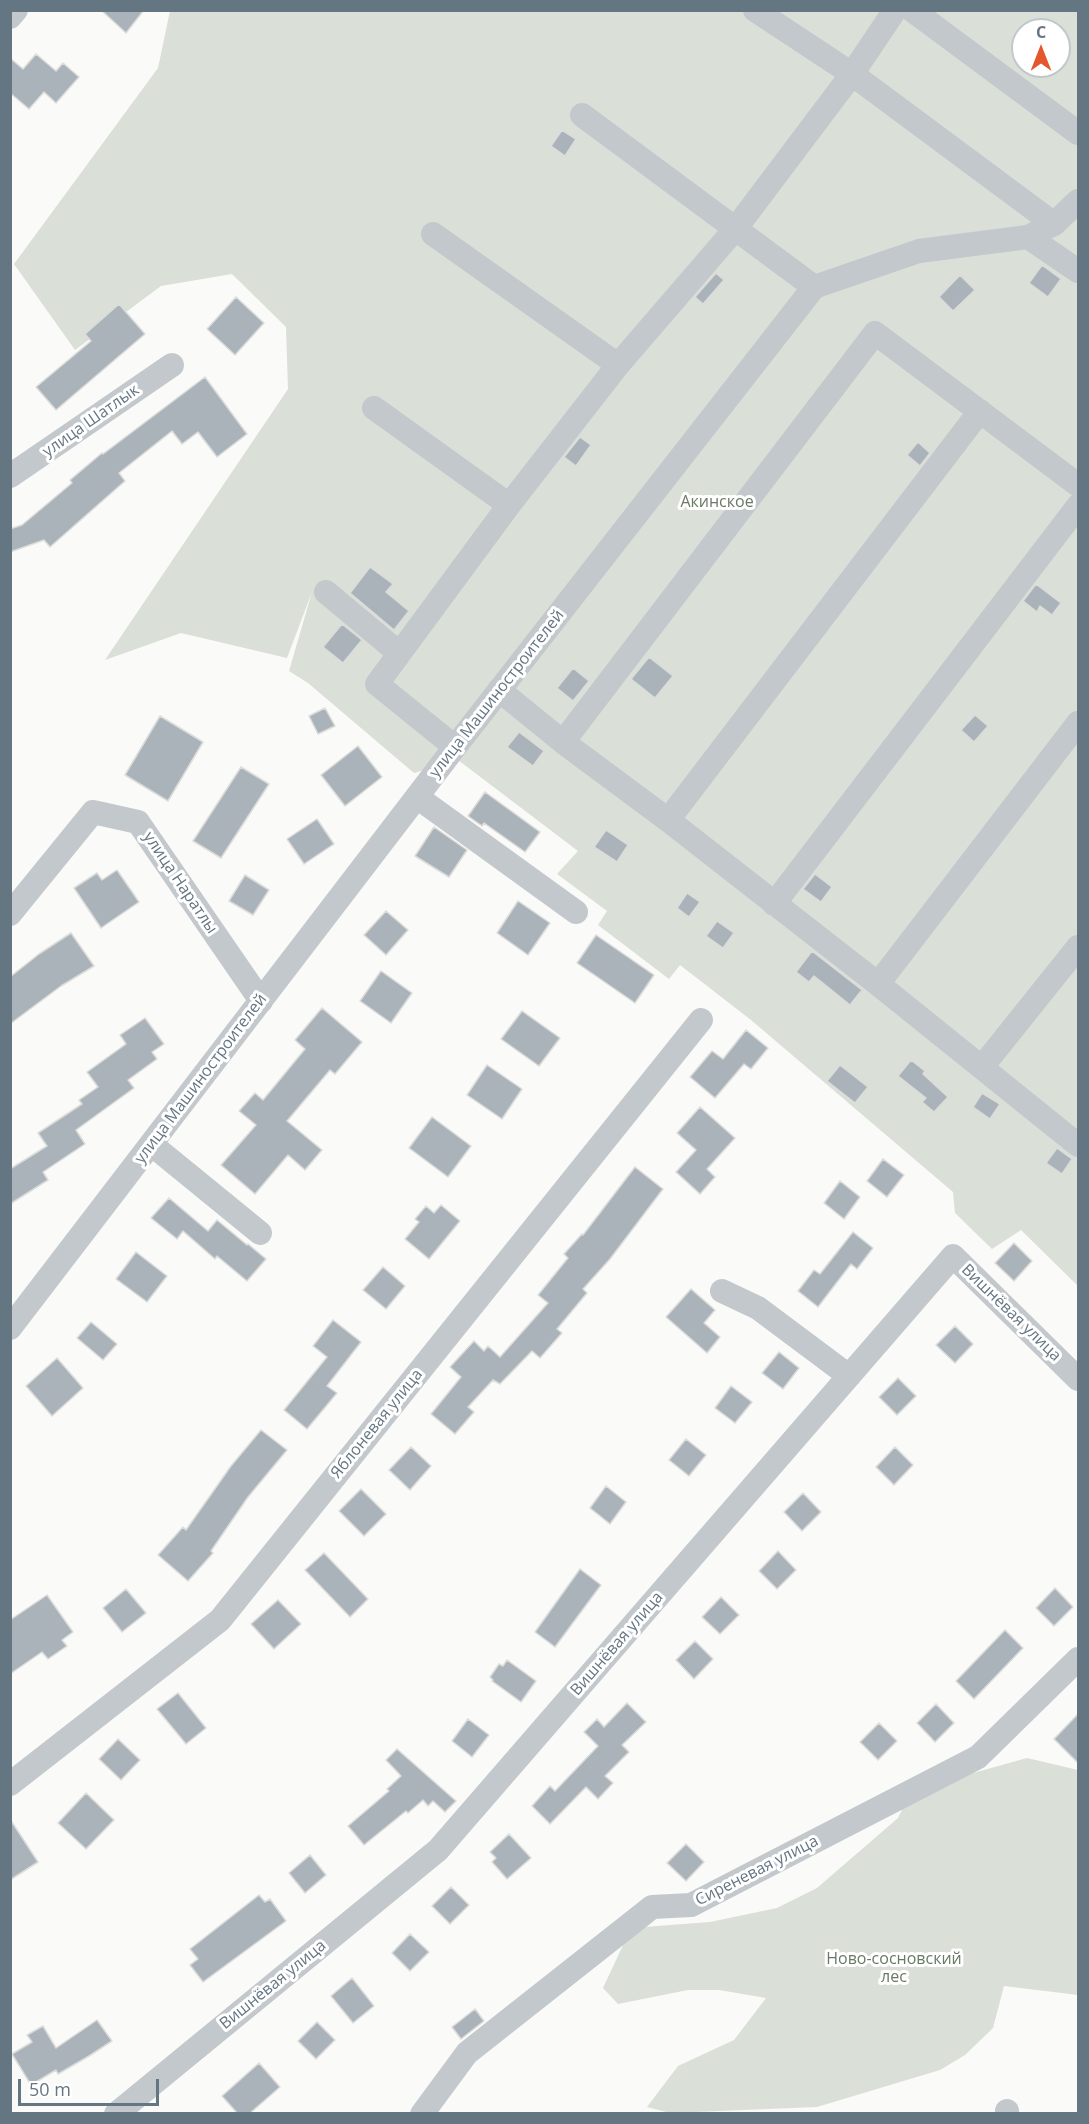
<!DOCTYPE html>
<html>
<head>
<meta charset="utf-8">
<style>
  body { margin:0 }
  #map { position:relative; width:1089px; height:2124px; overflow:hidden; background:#fafaf8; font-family:"Open Sans",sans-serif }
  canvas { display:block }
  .frame { position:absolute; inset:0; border:12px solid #657683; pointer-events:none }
  .north { position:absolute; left:1011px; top:18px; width:60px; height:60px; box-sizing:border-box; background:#fff; border:2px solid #c1c8cd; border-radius:50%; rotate:0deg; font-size:16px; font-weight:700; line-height:24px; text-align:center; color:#657683 }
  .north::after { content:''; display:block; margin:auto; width:21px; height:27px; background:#e4572e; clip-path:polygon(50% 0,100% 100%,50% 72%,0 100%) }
  .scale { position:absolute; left:18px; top:2079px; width:141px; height:27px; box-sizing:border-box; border:3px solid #657683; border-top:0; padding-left:8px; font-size:18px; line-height:21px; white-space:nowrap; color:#657683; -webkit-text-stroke:4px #fff; paint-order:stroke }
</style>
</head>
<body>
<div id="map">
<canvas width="1089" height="2124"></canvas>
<div class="frame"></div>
<div class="north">С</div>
<div class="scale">50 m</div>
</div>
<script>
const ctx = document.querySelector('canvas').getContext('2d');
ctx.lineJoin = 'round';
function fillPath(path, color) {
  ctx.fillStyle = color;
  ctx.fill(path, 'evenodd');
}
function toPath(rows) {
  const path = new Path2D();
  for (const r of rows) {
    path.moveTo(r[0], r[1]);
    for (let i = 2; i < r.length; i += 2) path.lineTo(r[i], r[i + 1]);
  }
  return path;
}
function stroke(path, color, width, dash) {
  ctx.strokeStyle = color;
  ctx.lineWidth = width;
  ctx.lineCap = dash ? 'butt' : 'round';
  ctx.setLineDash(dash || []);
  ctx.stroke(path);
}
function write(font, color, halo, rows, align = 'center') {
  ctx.font = font + ' "Open Sans",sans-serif';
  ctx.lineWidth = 6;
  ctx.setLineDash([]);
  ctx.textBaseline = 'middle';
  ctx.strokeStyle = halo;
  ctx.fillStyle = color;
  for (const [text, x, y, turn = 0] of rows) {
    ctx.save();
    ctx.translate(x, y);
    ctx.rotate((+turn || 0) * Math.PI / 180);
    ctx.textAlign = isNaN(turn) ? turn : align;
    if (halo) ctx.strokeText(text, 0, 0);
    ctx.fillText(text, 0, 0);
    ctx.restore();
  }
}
const green = toPath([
  [170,11,1078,11,1078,1286,1021,1230,992,1249,955,1213,953,1192,751,1020,680,965,669,979,598,925,607,911,557,874,578,851,458,760,414,773,308,683,289,671,312,592,287,658,181,633,105,660,288,389,286,327,232,274,161,286,75,350,14,264,158,68],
  [1023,30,1059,30,1059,66,1023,66],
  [1027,1758,1078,1770,1078,1995,1004,1986,993,2028,965,2055,940,2070,817,2107,670,2113,647,2107,678,2066,734,2040,766,1998,719,1990,688,1990,618,2004,603,1988,631,1928,710,1922,777,1908,817,1888,898,1818,912,1790]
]);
const building = toPath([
  [101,10,144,10,126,33,101,10],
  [36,54,56,71,63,63,79,77,56,103,44,92,29,109,10,93,10,58,23,69,36,54],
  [562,130,576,139,565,156,551,146,562,130],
  [1042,265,1061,279,1048,297,1029,283,1042,265],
  [716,273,724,280,703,304,695,297,716,273],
  [960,275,975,290,953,311,939,297,960,275],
  [236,297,264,323,235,355,207,329,236,297],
  [119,304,145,334,56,410,36,387,91,341,85,334,119,304],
  [205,377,247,434,217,457,198,432,182,444,172,431,119,473,125,481,50,547,44,540,10,552,10,529,22,525,72,483,70,480,102,453,103,454,205,377],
  [580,437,591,445,576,466,564,457,580,437],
  [918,442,930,453,920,466,907,455,918,442],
  [370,567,393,584,386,592,409,611,394,630,350,593,370,567],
  [1036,584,1061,603,1052,615,1040,606,1037,612,1023,601,1036,584],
  [342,624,362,640,343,663,323,647,342,624],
  [649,657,673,676,655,698,631,679,649,657],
  [573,668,589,681,573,701,557,688,573,668],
  [325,708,335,726,318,734,309,716,325,708],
  [975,715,988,726,974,742,961,730,975,715],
  [160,716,203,742,168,801,125,775,160,716],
  [519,732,544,751,533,766,507,747,519,732],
  [358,746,382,777,345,806,321,775,358,746],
  [241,767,269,784,221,858,193,841,241,767],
  [485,792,540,832,525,852,484,823,482,826,468,816,485,792],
  [317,819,334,844,304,864,287,839,317,819],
  [434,827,467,850,449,877,415,856,434,827],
  [606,830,628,845,617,862,594,847,606,830],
  [117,870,139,902,101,928,74,888,97,873,102,880,117,870],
  [815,874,832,887,821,902,803,889,815,874],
  [245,875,269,890,253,915,229,901,245,875],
  [687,893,700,902,689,917,677,908,687,893],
  [518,901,550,923,528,955,497,933,518,901],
  [386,911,408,930,386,955,364,935,386,911],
  [717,921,734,933,723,948,706,936,717,921],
  [71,933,94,966,61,986,10,1024,10,977,39,954,71,933],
  [596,935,654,975,635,1003,577,963,596,935],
  [812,951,862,990,850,1005,814,976,809,982,796,972,812,951],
  [381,971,412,993,391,1023,360,1001,381,971],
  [322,1008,362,1042,335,1074,330,1070,287,1121,322,1150,305,1170,288,1155,255,1194,221,1165,256,1125,239,1111,255,1093,263,1100,305,1049,295,1040,322,1008],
  [522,1011,560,1038,539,1066,501,1039,522,1011],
  [145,1018,164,1044,152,1052,157,1059,128,1080,134,1088,76,1130,85,1144,43,1172,48,1180,10,1204,10,1169,47,1146,38,1133,82,1104,79,1100,98,1087,87,1072,126,1044,120,1035,145,1018],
  [746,1030,768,1048,751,1069,744,1064,715,1098,690,1077,712,1051,723,1059,746,1030],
  [911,1060,925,1071,923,1074,948,1097,934,1112,922,1102,926,1098,898,1076,911,1060],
  [487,1065,522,1089,502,1119,467,1095,487,1065],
  [840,1065,868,1087,855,1103,827,1081,840,1065],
  [982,1093,1000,1104,990,1119,973,1107,982,1093],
  [700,1107,735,1138,707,1169,715,1177,700,1194,676,1172,696,1150,677,1133,700,1107],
  [432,1117,471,1146,448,1177,409,1148,432,1117],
  [1057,1148,1072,1159,1062,1174,1046,1163,1057,1148],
  [883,1159,904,1175,887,1197,867,1181,883,1159],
  [635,1167,663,1189,610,1259,583,1289,587,1293,557,1329,562,1333,540,1358,532,1351,500,1384,493,1380,468,1407,474,1412,455,1434,431,1414,461,1377,450,1367,474,1341,484,1351,488,1346,500,1357,548,1303,538,1295,568,1258,564,1254,582,1234,583,1235,635,1167],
  [840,1181,860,1197,844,1219,824,1203,840,1181],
  [169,1198,208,1231,217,1220,247,1245,248,1244,266,1259,247,1281,217,1256,215,1259,183,1231,177,1239,151,1218,169,1198],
  [441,1205,460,1221,429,1259,405,1239,419,1222,415,1219,426,1206,434,1213,441,1205],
  [853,1232,873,1248,857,1269,851,1264,818,1307,798,1291,814,1270,820,1274,853,1232],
  [1014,1243,1032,1261,1014,1281,995,1263,1014,1243],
  [136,1252,167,1276,147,1302,116,1279,136,1252],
  [383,1267,405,1286,386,1309,363,1290,383,1267],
  [691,1289,715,1310,704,1323,720,1337,707,1353,666,1317,691,1289],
  [333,1320,361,1342,327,1386,337,1393,307,1429,284,1410,327,1357,313,1346,333,1320],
  [91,1322,117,1344,103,1360,77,1338,91,1322],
  [955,1326,973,1344,955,1363,936,1345,955,1326],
  [779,1352,799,1368,783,1389,762,1373,779,1352],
  [57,1358,83,1388,52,1416,26,1386,57,1358],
  [898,1378,916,1396,897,1415,879,1397,898,1378],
  [731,1386,752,1402,735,1423,715,1408,731,1386],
  [261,1430,287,1450,248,1497,211,1551,213,1553,188,1581,158,1555,183,1527,186,1530,231,1466,261,1430],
  [686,1439,706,1455,689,1476,669,1460,686,1439],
  [411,1447,431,1466,410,1490,389,1470,411,1447],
  [895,1447,913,1465,894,1485,876,1467,895,1447],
  [606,1486,626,1502,610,1524,590,1508,606,1486],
  [361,1489,386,1514,364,1536,339,1511,361,1489],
  [803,1493,821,1512,802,1531,784,1512,803,1493],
  [778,1551,796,1570,777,1589,759,1571,778,1551],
  [324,1553,368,1599,350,1617,305,1570,324,1553],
  [580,1569,601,1585,555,1647,535,1632,580,1569],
  [1055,1588,1073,1607,1054,1626,1036,1608,1055,1588],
  [126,1589,146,1613,122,1632,103,1608,126,1589],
  [47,1595,73,1632,62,1640,67,1646,48,1659,42,1652,10,1674,10,1620,47,1595],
  [721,1597,739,1615,720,1634,702,1617,721,1597],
  [278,1600,301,1624,274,1649,251,1624,278,1600],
  [1005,1630,1023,1648,974,1699,956,1681,1005,1630],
  [695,1641,713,1659,694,1679,676,1660,695,1641],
  [507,1660,536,1681,521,1702,492,1681,493,1680,490,1677,499,1664,503,1666,507,1660],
  [178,1693,206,1728,186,1744,157,1709,178,1693],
  [627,1703,646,1722,622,1745,629,1752,605,1776,613,1783,598,1799,586,1787,550,1824,532,1806,550,1786,555,1791,598,1746,584,1732,597,1719,604,1727,627,1703],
  [936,1704,954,1723,935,1742,917,1723,936,1704],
  [1078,1714,1078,1763,1054,1739,1078,1714],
  [468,1719,489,1735,472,1757,452,1741,468,1719],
  [879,1723,897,1741,878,1760,860,1742,879,1723],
  [118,1739,140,1760,121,1780,99,1759,118,1739],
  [397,1749,456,1801,445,1812,433,1801,428,1806,423,1800,408,1813,406,1811,364,1845,348,1826,389,1791,387,1789,401,1776,386,1760,397,1749],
  [86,1793,114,1820,86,1849,58,1823,86,1793],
  [10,1819,38,1862,10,1880,10,1819],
  [509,1834,531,1858,507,1879,492,1862,496,1858,490,1852,509,1834],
  [686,1844,704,1862,686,1881,667,1863,686,1844],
  [310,1855,326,1875,305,1893,289,1873,310,1855],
  [451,1887,469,1905,450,1924,432,1906,451,1887],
  [259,1895,265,1902,270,1899,286,1921,203,1982,190,1965,198,1959,190,1949,259,1895],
  [410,1934,429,1952,410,1971,392,1953,410,1934],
  [352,1978,374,2006,353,2023,331,1996,352,1978],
  [475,2009,484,2021,461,2039,452,2027,475,2009],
  [97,2020,112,2041,89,2056,58,2074,56,2070,31,2085,12,2054,32,2042,27,2035,43,2026,56,2048,97,2020],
  [317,2022,335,2040,316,2059,298,2041,317,2022],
  [259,2063,280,2087,249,2114,238,2114,222,2096,259,2063]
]);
const minor = toPath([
  [755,10,852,74,895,10],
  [912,10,1078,133],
  [10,17,16,10],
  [582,115,814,287],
  [433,234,618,365],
  [1028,237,1078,271],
  [374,408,509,505],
  [10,476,172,365],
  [326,592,399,653],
  [499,690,563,742,668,820,878,984,1078,1145],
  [563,742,875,333,1078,485],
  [455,747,377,684,509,505,618,365,736,228,852,74,1054,224],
  [417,797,576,912],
  [668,820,980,411],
  [774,904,1078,506],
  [10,914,93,812,138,822,261,1001],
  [878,984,1078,723],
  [982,1067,1078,947],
  [151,1144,260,1233],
  [722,1291,758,1308,849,1376],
  [10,1328,455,747,814,287,919,251,1028,237,1054,224,1078,201],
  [10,1784,220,1620,701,1020],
  [1007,2111,1007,2114],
  [116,2114,438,1850,953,1256,1078,1379],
  [422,2114,467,2053,652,1907,691,1905,978,1757,1078,1659]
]);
const streetNames = [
  ["улица Шатлык",91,421,-35],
  ["улица Машиностроителей",497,694,-52],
  ["улица Наратлы",180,883,56],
  ["улица Машиностроителей",201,1079,-53],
  ["Вишнёвая улица",1011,1313,44],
  ["Яблоневая улица",377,1424,-51],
  ["Вишнёвая улица",617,1644,-49],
  ["Сиреневая улица",757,1871,-27],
  ["Вишнёвая улица",273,1985,-39]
];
const parkNames = [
  ["Акинское",717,502],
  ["Ново-сосновский",894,1959],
  ["лес",894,1977]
];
fillPath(green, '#dadfd7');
fillPath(building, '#aab3b9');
stroke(building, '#dcdcda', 1.5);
stroke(minor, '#c3c8cc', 24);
write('16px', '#657683', '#fff', streetNames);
write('16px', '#687a64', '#fff', parkNames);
</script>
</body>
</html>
